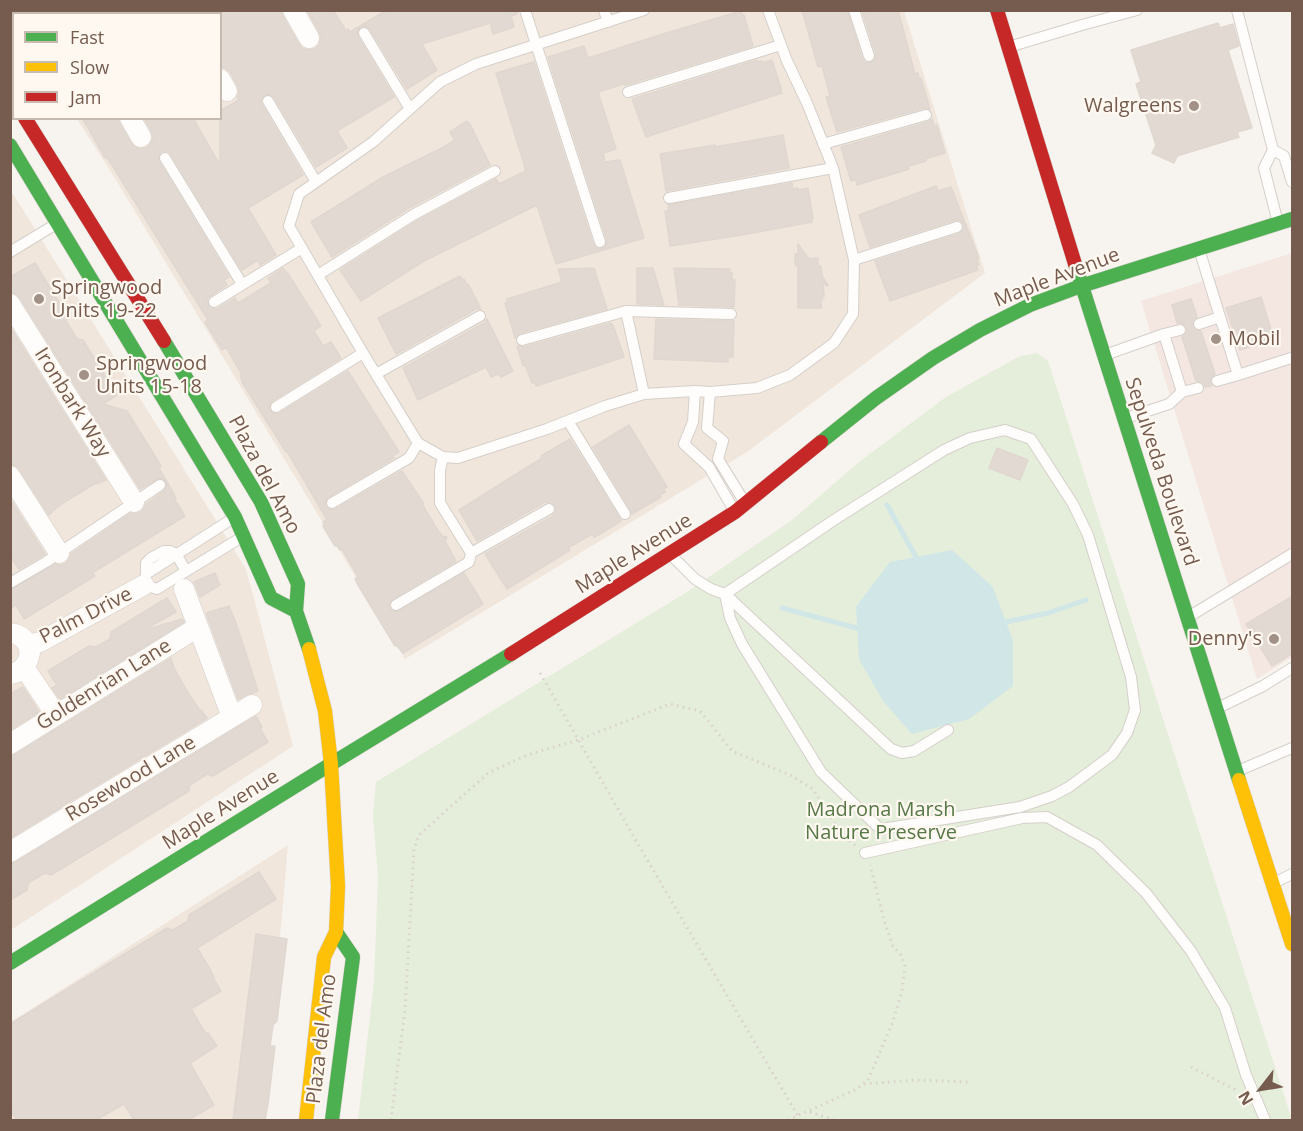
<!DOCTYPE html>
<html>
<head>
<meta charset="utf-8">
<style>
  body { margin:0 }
  #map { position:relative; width:1303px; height:1131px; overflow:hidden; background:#f7f3ee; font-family:"Open Sans",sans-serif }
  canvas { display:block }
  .frame { position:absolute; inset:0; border:12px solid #755c4f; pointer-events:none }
  .legend { position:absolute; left:12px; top:12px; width:210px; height:108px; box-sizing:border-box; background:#fef8f1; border:2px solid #c7bab0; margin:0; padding:8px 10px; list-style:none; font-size:18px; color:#755c4f }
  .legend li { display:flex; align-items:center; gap:12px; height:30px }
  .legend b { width:30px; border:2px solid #c7bab0 }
  .north { position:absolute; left:1231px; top:1059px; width:60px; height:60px; -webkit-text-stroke:4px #fef8f1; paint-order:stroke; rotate:239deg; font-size:16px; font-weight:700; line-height:24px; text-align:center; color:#755c4f }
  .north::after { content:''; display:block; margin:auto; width:21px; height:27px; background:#755c4f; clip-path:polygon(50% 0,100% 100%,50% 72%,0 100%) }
</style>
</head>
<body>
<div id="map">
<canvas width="1303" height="1131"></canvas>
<div class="frame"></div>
<ul class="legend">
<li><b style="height:8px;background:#4caf50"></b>Fast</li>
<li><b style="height:8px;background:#ffc107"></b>Slow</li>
<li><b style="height:8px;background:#c62828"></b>Jam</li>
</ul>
<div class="north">N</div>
</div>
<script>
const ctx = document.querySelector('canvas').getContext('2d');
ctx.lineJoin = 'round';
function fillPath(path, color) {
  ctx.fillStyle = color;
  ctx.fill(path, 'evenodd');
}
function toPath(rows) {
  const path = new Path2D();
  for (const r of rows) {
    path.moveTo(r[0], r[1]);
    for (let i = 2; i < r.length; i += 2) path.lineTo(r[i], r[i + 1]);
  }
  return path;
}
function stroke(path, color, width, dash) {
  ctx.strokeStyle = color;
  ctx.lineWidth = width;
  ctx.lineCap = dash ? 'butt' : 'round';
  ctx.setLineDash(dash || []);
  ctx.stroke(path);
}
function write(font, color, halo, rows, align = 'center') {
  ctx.font = font + ' "Open Sans",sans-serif';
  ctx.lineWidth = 4.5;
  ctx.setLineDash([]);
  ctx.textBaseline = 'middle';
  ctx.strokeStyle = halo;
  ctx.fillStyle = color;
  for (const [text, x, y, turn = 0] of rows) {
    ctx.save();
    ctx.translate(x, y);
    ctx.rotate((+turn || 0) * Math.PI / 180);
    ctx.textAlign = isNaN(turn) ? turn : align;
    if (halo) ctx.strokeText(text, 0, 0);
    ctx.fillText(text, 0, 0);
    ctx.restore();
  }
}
const residential = toPath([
  [11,10,904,11,985,273,747,452,405,659,113,175,77,119,220,118,220,14,14,14,13,18,11,13],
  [10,189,246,569,293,746,11,930],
  [288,845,264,1120,11,1120,11,1022]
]);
const commercial = toPath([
  [1292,253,1292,657,1257,679,1141,301]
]);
const green = toPath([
  [1037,353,1048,361,1292,1120,358,1120,374,982,378,878,373,816,376,782,687,592,792,520,859,462,946,397,1020,356]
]);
const water = toPath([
  [952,550,993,587,1013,641,1013,686,969,719,912,734,883,701,859,659,856,607,890,562]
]);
const stream = toPath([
  [887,505,916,557],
  [782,608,857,628],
  [1006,622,1048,613,1086,600]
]);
const building = toPath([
  [220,10,281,10,283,16,299,44,302,48,308,50,314,49,319,45,321,37,319,32,307,10,333,10,346,31,348,29,350,32,387,10,517,10,517,14,511,16,514,27,493,34,490,23,422,44,437,70,407,89,370,29,364,26,360,27,357,33,358,37,394,97,337,131,347,148,316,167,274,97,268,94,264,95,261,100,262,105,303,175,248,208,276,255,260,265,258,260,242,270,171,154,168,151,164,151,161,152,158,158,159,162,229,277,224,280,227,285,208,298,207,303,208,306,211,309,217,309,235,298,238,303,271,283,268,278,283,268,286,273,287,272,321,326,314,331,323,346,331,342,341,358,272,401,269,407,270,411,276,414,280,413,348,371,399,452,393,456,394,458,328,497,325,502,326,507,331,510,336,509,402,471,424,504,422,504,437,529,442,536,447,537,445,541,456,561,392,599,389,604,390,609,395,612,400,611,464,573,483,604,403,653,396,645,395,646,358,585,355,579,358,577,356,573,342,549,340,550,336,545,335,546,323,526,324,525,323,522,327,520,287,451,286,452,242,382,243,382,240,376,242,375,226,347,222,350,205,322,208,320,107,157,105,158,82,118,118,118,120,124,131,143,135,147,140,149,147,147,151,143,153,138,151,131,144,118,193,118,220,165,220,111,239,100,237,97,239,92,237,85,230,72,225,68,220,67,220,10],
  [802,10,847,10,862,58,864,62,868,63,874,61,876,54,862,10,898,10,915,74,918,73,919,79,921,78,930,109,924,108,837,132,826,97,830,96,822,66,818,67,802,10],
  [741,11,743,16,744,15,753,46,625,85,624,84,598,92,616,149,603,153,605,162,620,160,644,238,556,264,537,205,424,261,361,301,340,270,417,221,496,179,499,184,526,171,496,73,534,62,593,244,598,249,605,247,607,244,607,240,548,57,584,46,588,58,663,34,741,11],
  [1218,23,1220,28,1233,24,1239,46,1228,50,1252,128,1237,132,1239,137,1177,156,1174,163,1152,153,1156,145,1136,84,1141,82,1131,50,1218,23],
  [757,60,758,62,762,61,762,63,772,60,781,88,780,88,782,93,646,137,632,99,757,60],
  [932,119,934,126,937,125,945,153,925,159,926,161,908,166,909,169,857,185,856,180,851,181,841,147,928,122,932,119],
  [467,121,470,124,490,165,409,208,332,257,311,222,383,177,440,149,455,140,450,132,467,121],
  [783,135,789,168,666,191,660,154,715,145,715,147,783,135],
  [792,183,793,189,798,188,798,190,808,188,813,218,812,218,812,222,742,235,670,246,665,211,669,211,668,205,792,183],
  [936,186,938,191,951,187,979,258,977,259,979,265,976,265,978,270,890,301,875,261,959,234,964,229,964,224,959,220,955,220,870,247,859,215,936,186],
  [798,244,809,259,818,258,818,266,821,266,822,276,828,285,827,286,823,283,824,297,822,297,822,301,821,301,821,308,798,308,798,267,795,265,795,254,798,254,798,244],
  [35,263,69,318,66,321,77,339,83,340,117,395,103,404,127,411,161,466,159,468,174,494,176,499,175,500,185,516,92,573,95,576,24,619,16,605,10,609,10,590,56,564,60,565,66,563,69,559,71,554,131,513,135,514,141,512,144,508,146,504,164,491,167,485,164,479,159,478,140,489,20,298,16,294,10,292,10,277,35,263],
  [594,268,607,309,520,333,515,338,505,303,508,302,507,299,562,282,558,269,594,268],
  [637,268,653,268,664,305,637,304,637,268],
  [674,268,730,269,730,273,732,273,732,280,735,280,734,307,679,305,674,268],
  [460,276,462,280,464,279,467,285,468,284,481,309,476,309,396,354,378,318,460,276],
  [1261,297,1274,339,1240,350,1226,308,1261,297],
  [1191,299,1197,317,1193,320,1192,326,1195,330,1201,331,1215,374,1210,379,1211,386,1205,387,1203,382,1196,381,1182,337,1187,333,1187,328,1183,323,1177,323,1172,305,1191,299],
  [487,319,513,371,501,377,499,374,491,377,486,367,418,400,403,368,484,323,487,319],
  [656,319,734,321,733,357,728,357,728,362,654,359,656,319],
  [611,323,612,325,613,325,624,357,536,386,535,382,532,383,525,365,523,366,517,346,524,347,611,323],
  [10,327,106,480,96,484,96,483,68,500,56,508,49,515,20,470,16,466,10,464,10,327],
  [629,425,667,487,664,489,665,492,660,495,661,497,632,514,631,510,593,447,629,425],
  [570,439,621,521,600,534,594,537,592,534,568,548,570,550,507,589,485,554,553,516,556,510,555,505,550,502,545,502,477,541,459,510,542,458,541,456,570,439],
  [997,448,1028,460,1020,480,989,468,997,448],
  [10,499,45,554,19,569,10,556,10,499],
  [215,573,220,585,200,597,194,582,215,573],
  [1293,596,1293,653,1272,666,1246,624,1293,596],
  [167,598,176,612,151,626,152,628,182,619,184,622,60,699,52,688,57,685,48,671,89,646,96,647,110,639,111,632,167,598],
  [229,606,237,626,258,691,244,696,238,699,206,613,229,606],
  [171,658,174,668,187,691,200,711,201,710,207,718,10,838,10,756,16,754,171,658],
  [23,687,39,712,10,730,10,694,23,687],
  [256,716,262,727,260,728,268,742,213,776,207,774,190,785,189,791,51,875,45,873,33,880,28,884,27,890,10,900,10,864,16,862,256,716],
  [259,872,276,899,197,948,210,969,214,977,213,977,221,991,191,1009,206,1034,208,1033,217,1046,190,1063,214,1105,188,1120,134,1120,124,1104,96,1120,17,1120,10,1110,10,1024,167,928,173,930,188,921,189,915,259,872],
  [256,934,287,939,277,1021,273,1025,270,1046,275,1046,268,1104,265,1120,233,1120,256,934]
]);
const path = toPath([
  [540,673,642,851,798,1116,800,1120],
  [1191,1067,1236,1090],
  [864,1084,916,1080,968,1082],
  [810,1112,834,1120],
  [391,1120,405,1010,414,850,418,836,488,773,527,755,578,740,670,704,700,711,732,751,790,775,813,789,842,835,856,846],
  [788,1120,857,1089,868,1080,892,1024,902,991,905,966,901,955,893,946,885,923,870,865]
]);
const lane = toPath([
  [525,10,600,242],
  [604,10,608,22],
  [644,10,476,64,440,82,373,142,299,194,289,226,363,353,418,443,443,457,458,458,547,429,605,406,644,394,695,391,710,392,757,388,790,375,834,343,853,314,854,260,833,168,807,103,787,61,768,10],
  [854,10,869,56],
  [1237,10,1273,150,1264,168,1278,223],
  [364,33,410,109],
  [1012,46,1082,25,1137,10],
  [628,92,781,45],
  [268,101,316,182],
  [823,144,926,115],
  [1273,150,1284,156,1292,182],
  [165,158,242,284],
  [669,198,833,168],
  [1199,249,1238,375,1291,358],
  [10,252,56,224],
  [854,260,957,227],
  [318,275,413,215,495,171],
  [214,302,302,248],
  [1199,324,1220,317],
  [1180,330,1164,334,1182,392,1198,388],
  [522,340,626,311],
  [1105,355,1164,334],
  [376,374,480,316],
  [1217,381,1238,375],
  [695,391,693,422,684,444,709,467,735,512],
  [710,392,707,428,723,441,718,459,745,503],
  [644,394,626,311,731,314],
  [276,407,363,353],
  [1126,418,1169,404,1182,392],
  [568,421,625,514],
  [332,503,409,458,418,443],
  [235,517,146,574,144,585,157,589,242,537],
  [471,553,549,509],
  [670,554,695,579,711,589,725,594,834,520,944,450,970,438,1005,430,1031,439,1073,504,1088,535,1131,677,1135,710,1127,733,1112,755,1069,787,1052,796,1020,807,882,829,878,827,821,772,742,644,730,618,725,594],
  [146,574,146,563,151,558,164,551,170,551,176,554,186,571],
  [10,583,46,562,160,485],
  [725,594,891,749,902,753,914,751,948,730],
  [396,605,469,562,471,553,440,503,440,470,443,457],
  [1190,616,1292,554],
  [1220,707,1263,686,1292,668],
  [1240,770,1292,748],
  [865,853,1022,818,1047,817,1097,845,1146,893,1191,951,1225,1008,1246,1075,1265,1120],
  [1276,882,1292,874]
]);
const street = toPath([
  [64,10,66,14],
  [293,10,309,38],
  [192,14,196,10],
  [220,79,227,91],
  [130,118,141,137],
  [10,304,134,502],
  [10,476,59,553],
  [184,589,232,717],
  [10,633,16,634,23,638,28,645,30,653,28,660,24,667,18,672,10,674],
  [28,645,40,642,144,585],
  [24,667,56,715],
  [10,744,198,627],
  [10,852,252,705]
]);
const fast = toPath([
  [10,95,14,100],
  [10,145,235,517,271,598,296,611],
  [1075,264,1239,780],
  [164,341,261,502,298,584,296,611,309,649],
  [821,442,876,398,933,358,980,330,1030,305,1081,286,1292,219],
  [10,963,331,764,511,654],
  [332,1120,353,957,336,932]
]);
const slow = toPath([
  [1239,780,1292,944],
  [306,1120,324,957,336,932,338,886,331,764,325,711,309,649]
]);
const jam = toPath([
  [997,10,1075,264],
  [25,118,164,341],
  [511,654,735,512,821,442]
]);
const markers = [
  [1194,106,6,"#a29187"],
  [39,299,6,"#a29187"],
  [1216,339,6,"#a29187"],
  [84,375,6,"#a29187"],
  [1274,639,6,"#a29187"]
];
const poiNames = [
  ["Walgreens",1182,106,"right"],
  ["Springwood",51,288],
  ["Units 19-22",51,311],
  ["Mobil",1228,339],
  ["Springwood",96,364],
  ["Units 15-18",96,387],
  ["Denny's",1262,639,"right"]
];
const streetNames = [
  ["Maple Avenue",1057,278,-21],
  ["Ironbark Way",72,403,58],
  ["Sepulveda Boulevard",1161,472,72],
  ["Plaza del Amo",264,475,62],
  ["Maple Avenue",634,554,-32],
  ["Palm Drive",86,616,-27],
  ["Goldenrian Lane",104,685,-32],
  ["Rosewood Lane",131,779,-31],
  ["Maple Avenue",221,810,-32],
  ["Plaza del Amo",322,1039,-83]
];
const parkNames = [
  ["Madrona Marsh",881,810],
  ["Nature Preserve",881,833]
];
fillPath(residential, '#f0e6dc');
fillPath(commercial, '#f4e6e0');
fillPath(green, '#e5eeda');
fillPath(water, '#d0e6e7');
stroke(stream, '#d0e6e7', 5);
fillPath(building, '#e2d9d3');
stroke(building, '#e0d7d0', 1.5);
stroke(lane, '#d5cfc9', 12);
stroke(street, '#d5cfc9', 21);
stroke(fast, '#d5cfc9', 15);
stroke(slow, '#d5cfc9', 15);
stroke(jam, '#d5cfc9', 15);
stroke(path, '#d8d1cc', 3, [1.5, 4.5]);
stroke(lane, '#fefdfc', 10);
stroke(street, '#fefdfc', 20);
stroke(fast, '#4caf50', 14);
stroke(slow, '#ffc107', 14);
stroke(jam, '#c62828', 14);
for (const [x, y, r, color] of markers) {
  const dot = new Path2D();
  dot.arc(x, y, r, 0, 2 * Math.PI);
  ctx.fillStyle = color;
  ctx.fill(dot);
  stroke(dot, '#fef8f1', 2);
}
write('20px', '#755c4f', '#fef8f1', poiNames, 'left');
write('20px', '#755c4f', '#fef8f1', streetNames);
write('20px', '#577947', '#fef8f1', parkNames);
</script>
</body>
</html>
